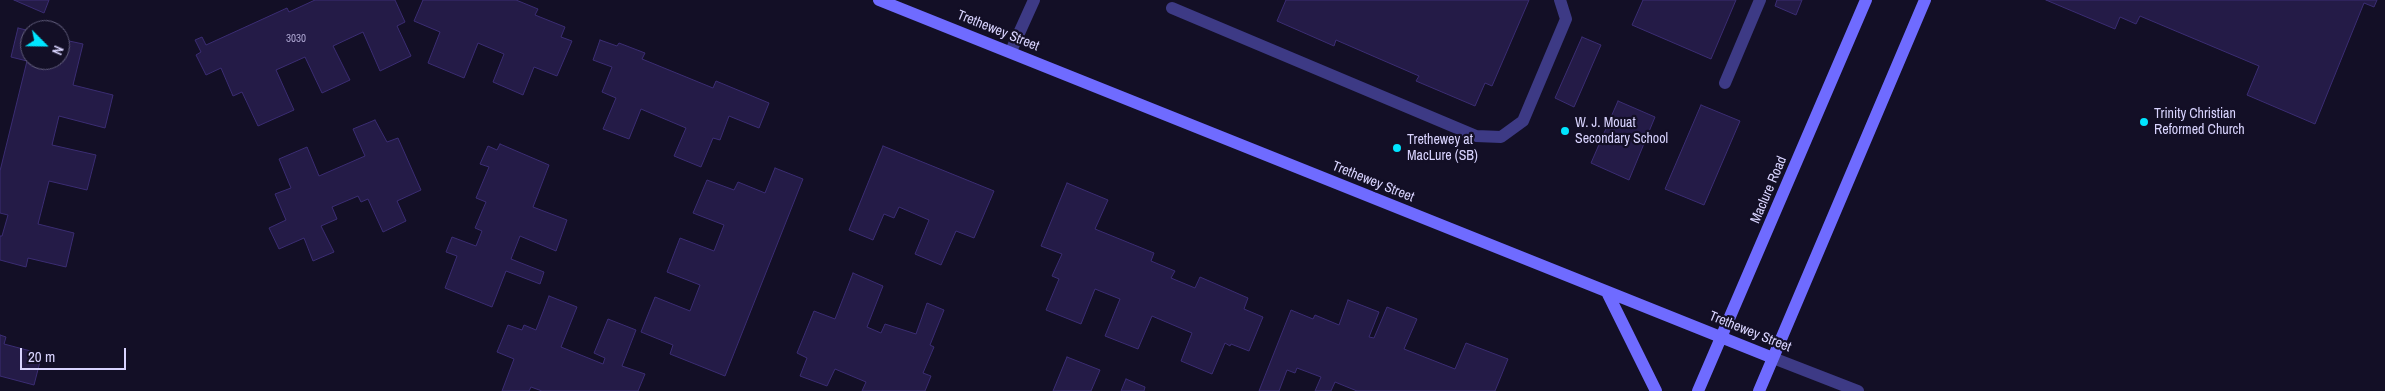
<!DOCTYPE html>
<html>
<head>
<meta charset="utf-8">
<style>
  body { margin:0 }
  #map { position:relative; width:2385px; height:391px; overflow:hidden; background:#130f26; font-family:"Archivo Narrow",sans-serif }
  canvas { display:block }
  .north { position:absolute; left:20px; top:20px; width:50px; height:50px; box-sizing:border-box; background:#130f26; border:1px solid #625e7d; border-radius:50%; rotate:113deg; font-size:14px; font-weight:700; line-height:20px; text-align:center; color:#d9d4ff }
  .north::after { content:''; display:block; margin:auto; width:18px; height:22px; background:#00e5ff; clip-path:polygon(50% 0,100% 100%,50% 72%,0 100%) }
  .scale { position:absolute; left:20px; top:348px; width:106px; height:22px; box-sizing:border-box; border:2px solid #d9d4ff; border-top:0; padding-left:6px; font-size:15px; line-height:18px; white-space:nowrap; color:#d9d4ff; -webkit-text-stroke:4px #130f26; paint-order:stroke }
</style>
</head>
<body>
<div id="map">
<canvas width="2385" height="391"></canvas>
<div class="north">N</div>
<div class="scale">20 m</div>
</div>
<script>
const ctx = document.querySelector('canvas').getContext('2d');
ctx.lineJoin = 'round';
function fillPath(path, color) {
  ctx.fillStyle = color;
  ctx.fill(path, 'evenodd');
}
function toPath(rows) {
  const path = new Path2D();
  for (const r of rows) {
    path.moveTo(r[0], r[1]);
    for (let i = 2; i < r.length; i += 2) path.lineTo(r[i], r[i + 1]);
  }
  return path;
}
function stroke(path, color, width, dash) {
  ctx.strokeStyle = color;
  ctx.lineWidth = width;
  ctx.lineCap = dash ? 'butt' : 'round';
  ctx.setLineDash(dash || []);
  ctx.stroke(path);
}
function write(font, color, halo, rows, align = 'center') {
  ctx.font = font + ' "Archivo Narrow",sans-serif';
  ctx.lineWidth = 4.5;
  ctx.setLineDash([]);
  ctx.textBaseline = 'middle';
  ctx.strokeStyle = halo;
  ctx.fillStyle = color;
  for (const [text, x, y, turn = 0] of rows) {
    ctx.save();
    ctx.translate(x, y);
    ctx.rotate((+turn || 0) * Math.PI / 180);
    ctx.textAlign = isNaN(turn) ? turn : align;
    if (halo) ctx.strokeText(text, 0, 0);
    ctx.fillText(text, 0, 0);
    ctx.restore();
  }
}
const building = toPath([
  [14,0,49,0,44,13,14,0],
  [315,0,395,0,405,22,397,26,411,56,380,71,363,32,333,46,350,80,322,93,305,57,276,70,294,110,258,126,242,92,233,96,221,68,206,75,196,55,201,52,195,40,202,37,206,45,287,8,289,12,315,0],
  [423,0,516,0,538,9,535,15,565,27,561,37,572,41,557,76,534,67,523,95,493,82,504,54,478,43,464,78,428,63,440,32,414,21,423,0],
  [1286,0,1529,0,1492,86,1485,83,1475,106,1416,81,1419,76,1336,40,1334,46,1277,21,1286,0],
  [1643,0,1736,0,1711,59,1632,25,1643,0],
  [1777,0,1802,0,1796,15,1775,6,1777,0],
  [2046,0,2377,0,2374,7,2364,3,2315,124,2247,95,2259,66,2140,16,2136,24,2120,17,2115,29,2046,0],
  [18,28,30,31,30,60,60,60,60,39,83,44,73,85,113,95,105,128,59,116,52,145,96,155,87,190,49,181,38,224,74,233,66,267,28,258,26,267,0,260,0,236,2,236,8,215,0,213,0,171,27,61,11,57,18,28],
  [1582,37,1601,45,1574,107,1555,98,1582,37],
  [600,40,617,46,619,43,645,53,642,59,713,88,716,81,769,103,759,128,729,116,720,140,713,138,701,167,674,156,686,128,641,109,629,139,603,129,616,98,602,92,612,67,593,60,600,40],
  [1618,101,1655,117,1629,180,1591,163,1618,101],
  [1701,105,1740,121,1704,205,1665,189,1701,105],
  [375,120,387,142,398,138,421,190,397,201,406,221,383,232,368,199,361,202,358,196,332,207,337,219,321,226,334,252,313,261,304,238,279,249,269,228,286,220,275,194,291,188,279,159,307,147,319,176,365,156,353,129,375,120],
  [500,144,549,165,533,207,567,220,556,251,520,236,511,259,544,272,540,284,506,271,492,307,445,288,457,256,446,252,452,237,476,246,482,231,475,228,486,202,476,198,489,167,480,164,488,146,497,150,500,144],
  [883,146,994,191,974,238,956,231,941,265,915,254,929,220,899,207,894,218,884,214,873,240,849,230,883,146],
  [775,168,803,179,725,376,670,354,673,345,641,332,655,297,690,311,700,285,667,272,680,238,714,251,724,225,693,213,707,180,734,190,738,182,765,193,775,168],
  [1067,183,1108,200,1095,229,1154,253,1151,261,1175,271,1171,278,1195,288,1200,277,1248,298,1244,309,1263,317,1249,351,1231,344,1230,346,1225,343,1212,374,1181,361,1192,333,1152,316,1138,349,1105,336,1120,299,1095,289,1081,324,1046,310,1059,279,1052,276,1062,254,1041,246,1067,183],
  [853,273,883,286,867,327,881,333,885,324,916,334,927,303,944,310,930,345,934,347,923,373,931,376,925,391,862,391,866,382,835,369,827,386,800,376,807,358,797,353,814,311,835,319,853,273],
  [549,296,577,307,561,347,603,364,605,358,594,353,608,319,636,330,622,366,645,374,638,391,542,391,531,387,529,391,502,391,514,359,497,352,508,325,522,330,524,325,536,330,549,296],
  [1348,300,1379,312,1369,337,1374,338,1387,307,1417,319,1404,349,1455,369,1466,343,1508,359,1495,391,1357,391,1335,382,1331,391,1315,391,1321,377,1297,368,1295,373,1287,370,1279,391,1259,391,1291,310,1313,319,1315,315,1339,325,1348,300],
  [0,335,6,337,4,344,42,354,34,385,0,376,0,335],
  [1067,357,1100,370,1091,391,1053,391,1067,357],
  [1126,379,1145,387,1144,391,1121,391,1126,379]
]);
const service = toPath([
  [1172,8,1476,136,1501,137,1523,121,1566,19,1560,0],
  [1725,83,1760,0]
]);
const minor = toPath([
  [1011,51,1034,0]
]);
const tertiary = toPath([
  [1773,358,1858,391]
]);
const secondary = toPath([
  [879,0,1773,358],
  [1607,292,1656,391],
  [1698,391,1866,0],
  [1759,391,1925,0]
]);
const markers = [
  [2144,122,5,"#00e5ff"],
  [1565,131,5,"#00e5ff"],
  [1397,148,5,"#00e5ff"]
];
const numberNames = [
  ["3030",296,39]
];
const streetNames = [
  ["Trethewey Street",998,31,22],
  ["Trethewey Street",1373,182,22],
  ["Maclure Road",1769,190,-67],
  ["Trethewey Street",1750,332,22]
];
const poiNames = [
  ["Trinity Christian",2154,114],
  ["Reformed Church",2154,130],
  ["W. J. Mouat",1575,123],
  ["Secondary School",1575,139],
  ["Trethewey at",1407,140],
  ["MacLure (SB)",1407,156]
];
fillPath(building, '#241b47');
stroke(building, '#3b2d73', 1);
stroke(service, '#3d3a85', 12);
stroke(minor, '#3d3a85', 12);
stroke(tertiary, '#3d3a85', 12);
stroke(secondary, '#6f6bff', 12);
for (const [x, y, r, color] of markers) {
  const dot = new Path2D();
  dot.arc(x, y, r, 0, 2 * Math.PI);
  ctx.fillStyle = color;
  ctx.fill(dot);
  stroke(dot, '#130f26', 2);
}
write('11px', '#aca6d1', null, numberNames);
write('14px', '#d9d4ff', '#130f26', streetNames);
write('14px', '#d9d4ff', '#130f26', poiNames, 'left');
</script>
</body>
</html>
